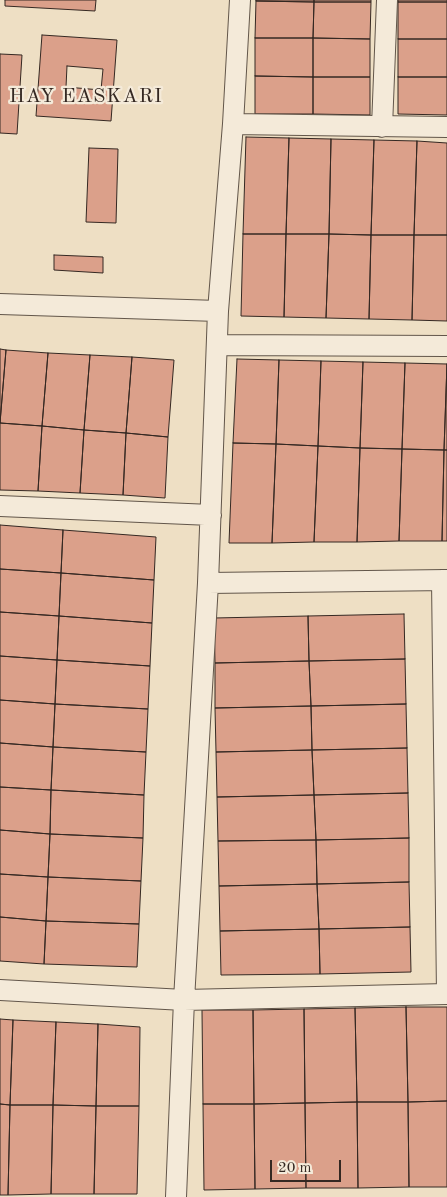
<!DOCTYPE html>
<html>
<head>
<meta charset="utf-8">
<style>
  body { margin:0 }
  #map { position:relative; width:447px; height:1197px; overflow:hidden; background:#eedfc4; font-family:"Old Standard TT",serif }
  canvas { display:block }
  .scale { position:absolute; left:270px; top:1160px; width:71px; height:22px; box-sizing:border-box; border:2px solid #342822; border-top:0; padding-left:6px; font-size:15px; line-height:18px; white-space:nowrap; color:#342822; -webkit-text-stroke:4px #f4ead9; paint-order:stroke }
</style>
</head>
<body>
<div id="map">
<canvas width="447" height="1197"></canvas>
<div class="scale">20 m</div>
</div>
<script>
const ctx = document.querySelector('canvas').getContext('2d');
ctx.lineJoin = 'round';
function fillPath(path, color) {
  ctx.fillStyle = color;
  ctx.fill(path, 'evenodd');
}
function toPath(rows) {
  const path = new Path2D();
  for (const r of rows) {
    path.moveTo(r[0], r[1]);
    for (let i = 2; i < r.length; i += 2) path.lineTo(r[i], r[i + 1]);
  }
  return path;
}
function stroke(path, color, width, dash) {
  ctx.strokeStyle = color;
  ctx.lineWidth = width;
  ctx.lineCap = dash ? 'butt' : 'round';
  ctx.setLineDash(dash || []);
  ctx.stroke(path);
}
function write(font, color, halo, rows, align = 'center') {
  ctx.font = font + ' "Old Standard TT",serif';
  ctx.lineWidth = 4.5;
  ctx.setLineDash([]);
  ctx.textBaseline = 'middle';
  ctx.strokeStyle = halo;
  ctx.fillStyle = color;
  for (const [text, x, y, turn = 0] of rows) {
    ctx.save();
    ctx.translate(x, y);
    ctx.rotate((+turn || 0) * Math.PI / 180);
    ctx.textAlign = isNaN(turn) ? turn : align;
    if (halo) ctx.strokeText(text, 0, 0);
    ctx.fillText(text, 0, 0);
    ctx.restore();
  }
}
const building = toPath([
  [5,0,96,0,95,11,5,6,5,0],
  [256,0,314,0,314,2,256,1,256,0],
  [314,0,371,0,371,2,314,2,314,0],
  [398,0,447,0,447,2,398,2,398,0],
  [256,1,314,2,313,38,255,38,256,1],
  [314,2,371,2,370,39,313,38,314,2],
  [398,2,447,2,447,39,398,39,398,2],
  [42,35,117,40,111,121,36,116,42,35],
  [67,66,103,69,101,90,66,87,67,66],
  [255,38,313,38,313,77,255,76,255,38],
  [313,38,370,39,370,77,313,77,313,38],
  [398,39,447,39,447,77,398,77,398,39],
  [0,54,22,55,17,134,0,133,0,54],
  [255,76,313,77,313,114,255,114,255,76],
  [313,77,370,77,370,115,313,114,313,77],
  [398,77,447,77,447,115,398,114,398,77],
  [246,137,289,138,286,234,243,234,246,137],
  [289,138,331,139,329,234,286,234,289,138],
  [331,139,374,140,371,235,329,234,331,139],
  [374,140,417,141,414,235,371,235,374,140],
  [417,141,447,143,447,235,414,235,417,141],
  [89,148,118,149,116,223,86,222,89,148],
  [243,234,286,234,284,317,241,316,243,234],
  [286,234,329,234,326,318,284,317,286,234],
  [329,234,371,235,369,319,326,318,329,234],
  [371,235,414,235,412,320,369,319,371,235],
  [414,235,447,235,447,321,412,320,414,235],
  [54,255,103,257,103,273,54,270,54,255],
  [0,349,6,350,0,423,0,349],
  [6,350,48,353,42,426,0,423,6,350],
  [48,353,90,355,84,430,42,426,48,353],
  [90,355,132,357,126,433,84,430,90,355],
  [132,357,174,360,168,437,126,433,132,357],
  [237,359,279,360,276,444,233,443,237,359],
  [279,360,321,361,318,446,276,444,279,360],
  [321,361,363,362,360,448,318,446,321,361],
  [363,362,405,363,402,449,360,448,363,362],
  [405,363,447,364,444,450,402,449,405,363],
  [447,364,447,450,444,450,447,364],
  [0,423,42,426,38,491,0,490,0,423],
  [42,426,84,430,80,493,38,491,42,426],
  [84,430,126,433,123,495,80,493,84,430],
  [126,433,168,437,165,498,123,495,126,433],
  [233,443,276,444,272,543,229,543,233,443],
  [276,444,318,446,314,542,272,543,276,444],
  [318,446,360,448,357,542,314,542,318,446],
  [360,448,402,449,399,541,357,542,360,448],
  [402,449,444,450,442,541,399,541,402,449],
  [444,450,447,450,447,541,442,541,444,450],
  [0,525,63,530,61,573,0,569,0,525],
  [63,530,156,537,154,580,61,573,63,530],
  [0,569,61,573,59,616,0,612,0,569],
  [61,573,154,580,152,623,59,616,61,573],
  [0,612,59,616,57,660,0,656,0,612],
  [404,614,405,659,309,661,308,616,404,614],
  [59,616,152,623,150,666,57,660,59,616],
  [308,616,309,661,215,663,214,618,308,616],
  [0,656,57,660,55,704,0,700,0,656],
  [405,659,406,704,311,706,309,661,405,659],
  [57,660,150,666,148,709,55,704,57,660],
  [309,661,311,706,215,708,215,663,309,661],
  [0,700,55,704,53,747,0,743,0,700],
  [55,704,148,709,146,752,53,747,55,704],
  [406,704,407,748,312,750,311,706,406,704],
  [311,706,312,750,216,752,215,708,311,706],
  [0,743,53,747,51,790,0,787,0,743],
  [53,747,146,752,144,795,51,790,53,747],
  [407,748,408,793,314,795,312,750,407,748],
  [312,750,314,795,217,797,216,752,312,750],
  [0,787,51,790,50,834,0,830,0,787],
  [51,790,144,795,143,838,50,834,51,790],
  [408,793,409,838,316,840,314,795,408,793],
  [314,795,316,840,218,841,217,797,314,795],
  [0,830,50,834,48,877,0,874,0,830],
  [50,834,143,838,141,881,48,877,50,834],
  [409,838,409,882,317,884,316,840,409,838],
  [316,840,317,884,219,886,218,841,316,840],
  [0,874,48,877,46,921,0,917,0,874],
  [48,877,141,881,139,924,46,921,48,877],
  [409,882,410,927,319,929,317,884,409,882],
  [317,884,319,929,220,931,219,886,317,884],
  [0,917,46,921,44,964,0,961,0,917],
  [46,921,139,924,137,967,44,964,46,921],
  [410,927,411,972,320,974,319,929,410,927],
  [319,929,320,974,221,975,220,931,319,929],
  [406,1007,408,1102,357,1102,355,1008,406,1007],
  [406,1007,447,1007,447,1101,408,1102,406,1007],
  [355,1008,357,1102,305,1103,304,1009,355,1008],
  [304,1009,305,1103,254,1104,253,1010,304,1009],
  [202,1010,253,1010,254,1104,203,1104,202,1010],
  [0,1019,13,1020,10,1105,0,1104,0,1019],
  [13,1020,56,1022,53,1105,10,1105,13,1020],
  [56,1022,98,1024,96,1106,53,1105,56,1022],
  [98,1024,140,1027,139,1106,96,1106,98,1024],
  [447,1101,447,1187,409,1187,408,1102,447,1101],
  [357,1102,358,1188,306,1188,305,1103,357,1102],
  [357,1102,408,1102,409,1187,358,1188,357,1102],
  [305,1103,306,1188,255,1189,254,1104,305,1103],
  [0,1104,10,1105,8,1195,0,1195,0,1104],
  [203,1104,254,1104,255,1189,204,1190,203,1104],
  [10,1105,53,1105,51,1194,8,1195,10,1105],
  [53,1105,96,1106,94,1194,51,1194,53,1105],
  [96,1106,139,1106,137,1194,94,1194,96,1106]
]);
const minor = toPath([
  [233,124,447,127],
  [382,127,387,0],
  [0,304,218,311],
  [218,345,447,346],
  [0,506,211,515],
  [442,580,447,994],
  [208,583,447,580],
  [0,990,184,1000,447,994],
  [176,1197,184,1000,208,583,218,311,233,124,240,0]
]);
const quarterNames = [
  ["HAY EASKARI",86,97]
];
fillPath(building, '#dba08a');
stroke(building, '#342822', 1);
stroke(minor, '#62564a', 22);
stroke(minor, '#f4ead9', 20);
ctx.letterSpacing = '1px';
write('20px', '#342822', '#f4ead9', quarterNames);
ctx.letterSpacing = '0px';
</script>
</body>
</html>
